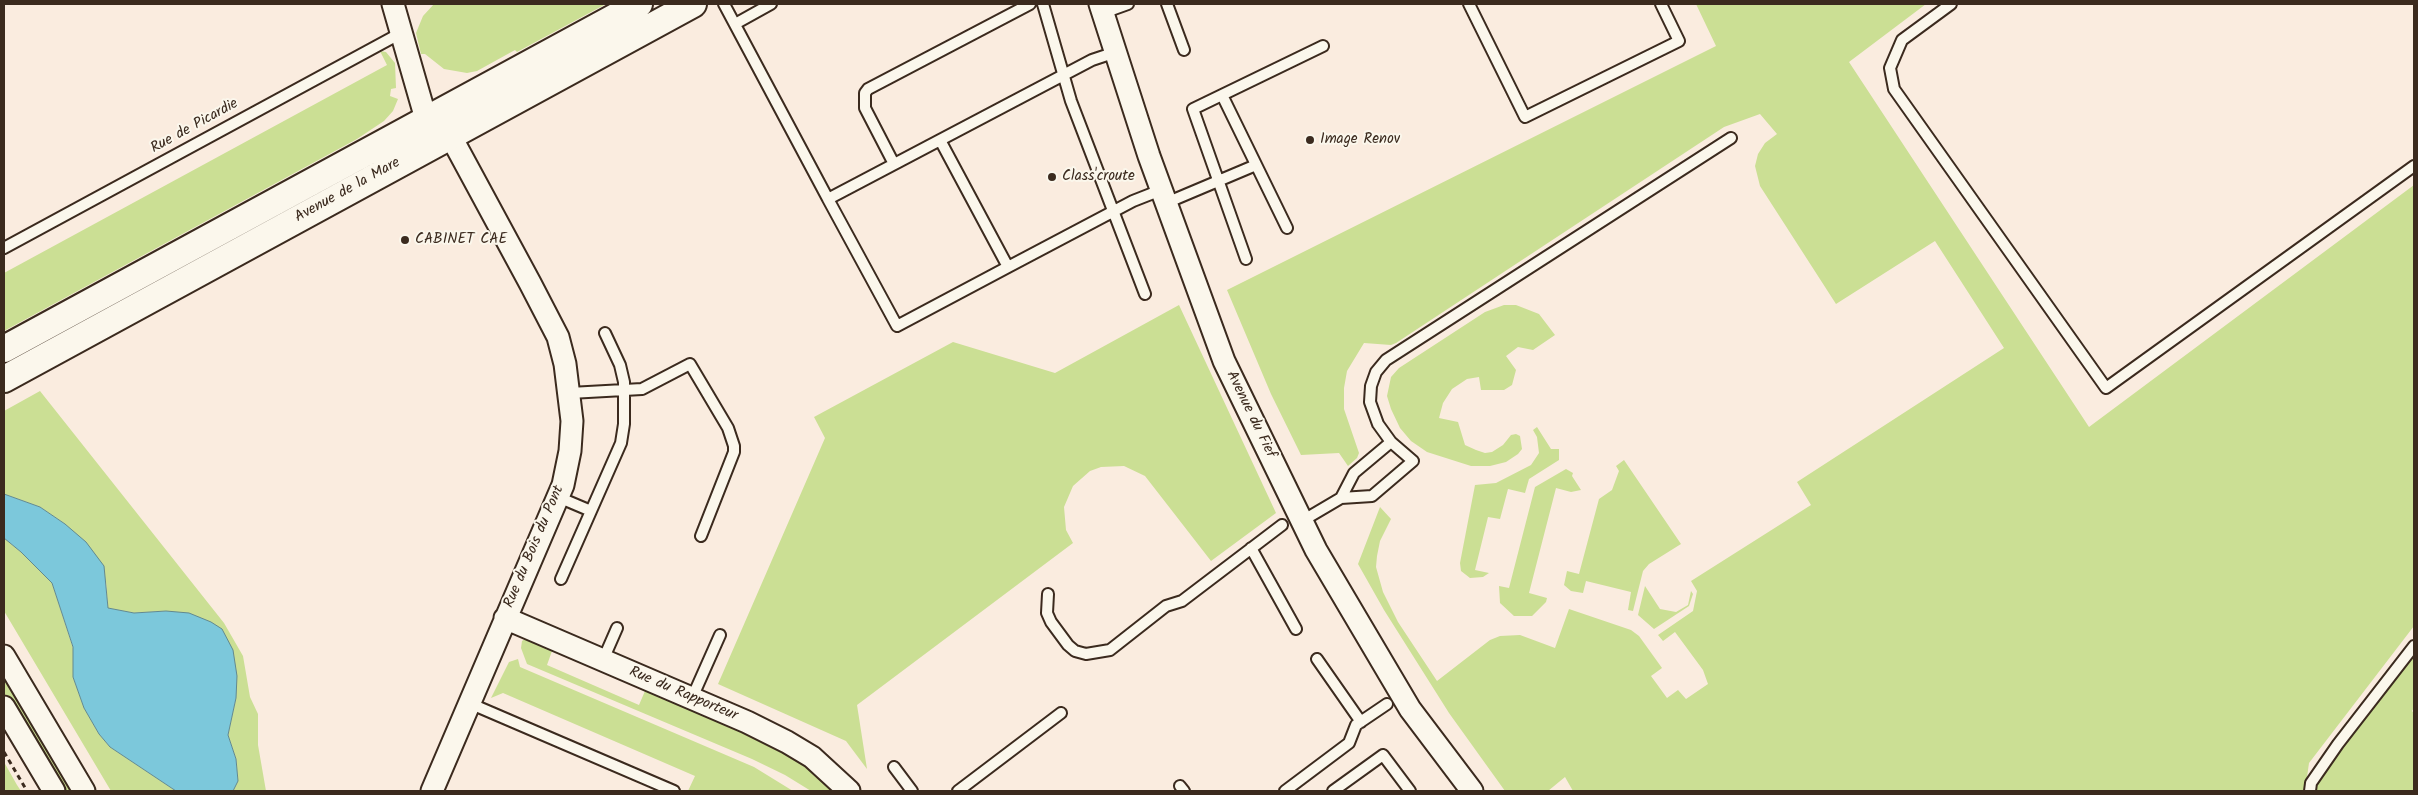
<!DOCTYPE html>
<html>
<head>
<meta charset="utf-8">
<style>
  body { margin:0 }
  #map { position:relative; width:2418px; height:795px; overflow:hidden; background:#faecdf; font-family:Kalam,sans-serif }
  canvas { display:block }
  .frame { position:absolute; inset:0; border:5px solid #3b2a1e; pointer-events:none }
</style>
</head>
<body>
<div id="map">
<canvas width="2418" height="795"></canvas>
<div class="frame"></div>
</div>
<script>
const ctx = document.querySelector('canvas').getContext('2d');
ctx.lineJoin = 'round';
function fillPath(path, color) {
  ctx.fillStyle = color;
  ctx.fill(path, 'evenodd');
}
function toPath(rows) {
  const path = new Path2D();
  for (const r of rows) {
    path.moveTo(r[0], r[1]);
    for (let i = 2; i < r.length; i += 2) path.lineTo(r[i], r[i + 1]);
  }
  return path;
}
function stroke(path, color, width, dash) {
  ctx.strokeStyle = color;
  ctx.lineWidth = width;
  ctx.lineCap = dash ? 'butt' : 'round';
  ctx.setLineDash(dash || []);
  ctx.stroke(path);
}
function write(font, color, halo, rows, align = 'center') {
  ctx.font = font + ' Kalam,sans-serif';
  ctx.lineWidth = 4;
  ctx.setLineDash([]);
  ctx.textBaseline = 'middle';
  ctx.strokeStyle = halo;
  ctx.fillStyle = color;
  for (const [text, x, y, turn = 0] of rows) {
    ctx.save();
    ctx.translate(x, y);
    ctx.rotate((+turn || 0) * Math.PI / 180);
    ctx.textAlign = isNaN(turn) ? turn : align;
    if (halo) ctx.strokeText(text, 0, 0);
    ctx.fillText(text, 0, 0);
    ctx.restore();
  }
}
const green = toPath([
  [434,4,606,4,517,52,515,50,477,71,467,73,444,69,425,54,421,54,416,33,423,16],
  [1696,4,1926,4,1849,62,2089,427,2414,185,2414,626,2309,763,2305,791,1573,791,1565,777,1548,791,1505,791,1449,713,1384,610,1358,564,1380,507,1391,519,1380,541,1377,556,1376,567,1383,592,1398,622,1437,681,1490,640,1500,636,1520,635,1555,648,1569,609,1631,630,1639,636,1662,668,1651,676,1667,698,1678,690,1686,699,1708,684,1703,670,1675,632,1663,641,1658,635,1693,611,1697,591,1691,581,1811,505,1797,482,2004,348,1935,241,1836,304,1760,186,1755,166,1758,154,1765,143,1777,134,1760,114,1724,127,1396,343,1391,345,1364,343,1347,371,1344,388,1344,409,1359,453,1357,458,1348,466,1339,453,1301,455,1271,394,1227,290,1716,46],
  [380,51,386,52,395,63,396,88,391,89,390,96,398,99,393,111,384,121,357,139,4,331,4,273,387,65],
  [1179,305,1276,513,1211,561,1145,476,1124,466,1101,467,1090,471,1073,486,1064,507,1066,530,1073,543,857,705,867,769,846,741,718,684,825,438,814,417,953,342,1055,373],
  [1504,305,1516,305,1539,314,1555,335,1533,350,1518,347,1506,356,1516,370,1512,385,1504,390,1481,390,1479,377,1467,379,1452,389,1443,403,1439,418,1458,422,1465,445,1476,450,1485,453,1492,452,1503,445,1511,435,1516,434,1520,436,1522,449,1518,454,1506,462,1490,466,1471,466,1427,452,1411,441,1400,428,1391,409,1387,396,1391,377,1399,368,1485,312],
  [40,391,224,623,243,656,250,697,258,714,258,745,266,791,233,791,238,781,236,759,228,735,236,698,166,611,134,613,108,608,106,582,65,524,40,507,4,494,4,411],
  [1537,427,1551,449,1559,449,1559,460,1529,479,1525,493,1508,489,1500,519,1488,517,1475,570,1489,573,1483,577,1470,578,1461,571,1460,563,1475,485,1496,483,1531,465,1539,453,1537,437,1533,430],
  [1624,460,1681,544,1649,564,1643,571,1633,611,1628,610,1631,592,1586,581,1583,593,1571,591,1564,585,1567,571,1579,574,1599,499,1612,490,1619,471,1616,466],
  [1566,469,1573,473,1572,476,1581,490,1571,492,1556,488,1529,593,1547,598,1546,602,1532,616,1514,616,1500,603,1499,586,1509,588,1535,487],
  [4,538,21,552,52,583,73,648,73,677,84,708,99,734,110,747,176,791,111,791,4,611],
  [1645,586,1660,609,1676,612,1688,605,1691,591,1693,594,1689,606,1654,629,1638,615],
  [525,639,552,651,547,665,639,705,645,691,765,742,796,760,835,791,811,791,785,775,752,759,527,664,521,648,522,641],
  [2414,653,2414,708,2412,711,2414,713,2414,791,2314,791,2322,773],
  [518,659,520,667,754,767,793,791,688,791,695,776,503,693,491,698,509,662],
  [4,669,77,791,62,791,14,713,4,694],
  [4,762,17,785,21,791,4,791]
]);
const water = toPath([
  [4,494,40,507,65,524,86,542,104,566,108,608,134,613,166,611,189,613,211,622,222,629,233,650,237,676,236,698,228,735,236,759,238,781,233,791,176,791,110,747,99,734,84,708,73,677,73,647,52,583,21,552,4,538,4,494]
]);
const path = toPath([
  [4,752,27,791]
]);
const service = toPath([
  [724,4,828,199,1092,60,1116,52],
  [1043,4,1071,101,1145,294],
  [1167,4,1184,50],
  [1469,4,1525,117,1679,41,1661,4],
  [1951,4,1902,40,1890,68,1894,89,2106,388,2414,166],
  [1103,13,1128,4],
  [735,24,771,4],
  [1222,95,1287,228],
  [940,140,1008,267,1133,201,1161,190],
  [894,164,865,108,865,93,868,89,1030,4],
  [828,199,897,326,1008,267],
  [1166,203,1256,165],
  [4,248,401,33],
  [1246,259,1193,109,1323,46],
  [570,393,642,389,690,364,728,428,734,446,734,452,701,536],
  [558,497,591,511],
  [1341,498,1372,496,1413,461,1391,442],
  [1302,521,1341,498,1354,473,1391,442,1378,424,1370,402,1371,386,1376,372,1386,360,1731,138],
  [1251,548,1296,629],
  [561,579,621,443,624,424,624,382,620,365,605,333],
  [1048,594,1047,613,1051,622,1068,645,1075,651,1086,654,1110,650,1166,606,1182,601,1282,525],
  [1317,659,1361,722],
  [603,660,617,628],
  [692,698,720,635],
  [469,703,674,791],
  [894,767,912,791],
  [1180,786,1184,791],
  [958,791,1061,713],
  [1285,791,1349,743,1356,725,1387,704],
  [1333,791,1383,755,1410,791],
  [2310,791,2311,783,2338,744,2414,646]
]);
const minor = toPath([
  [393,4,424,112,427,119,450,135,530,283,558,337,565,364,572,421,570,451,563,485,432,791],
  [1100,4,1149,156,1224,361,1316,550,1410,709,1472,791],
  [505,618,747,722,787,742,812,757,849,791],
  [4,656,84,791],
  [4,707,54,791]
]);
const tertiary = toPath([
  [4,349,639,4],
  [4,379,693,4]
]);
const markers = [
  [1310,140,5,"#3b2a1e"],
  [1052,177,5,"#3b2a1e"],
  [405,240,5,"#3b2a1e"]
];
const streetNames = [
  ["Rue de Picardie",195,127,-29],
  ["Avenue de la Mare",348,191,-29],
  ["Avenue du Fief",1250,415,64],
  ["Rue du Bois du Pont",535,547,-67],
  ["Rue du Rapporteur",683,695,23]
];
const poiNames = [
  ["Image Renov",1320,140],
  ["Class'croute",1062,177],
  ["CABINET CAE",415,240]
];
fillPath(green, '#cbdf94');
fillPath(water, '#7cc8db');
stroke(water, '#62898f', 1);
stroke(service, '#3b2a1e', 14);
stroke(minor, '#3b2a1e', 25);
stroke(tertiary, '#3b2a1e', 30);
stroke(path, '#3b2a1e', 3, [5, 4]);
stroke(service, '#fbf7ec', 10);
stroke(minor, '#fbf7ec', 21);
stroke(tertiary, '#fbf7ec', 26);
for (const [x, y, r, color] of markers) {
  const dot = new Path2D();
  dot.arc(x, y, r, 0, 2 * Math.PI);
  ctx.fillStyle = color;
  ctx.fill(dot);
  stroke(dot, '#fbf7ec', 2);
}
write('15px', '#3b2a1e', '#fbf7ec', streetNames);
write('15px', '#3b2a1e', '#fbf7ec', poiNames, 'left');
</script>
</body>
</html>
